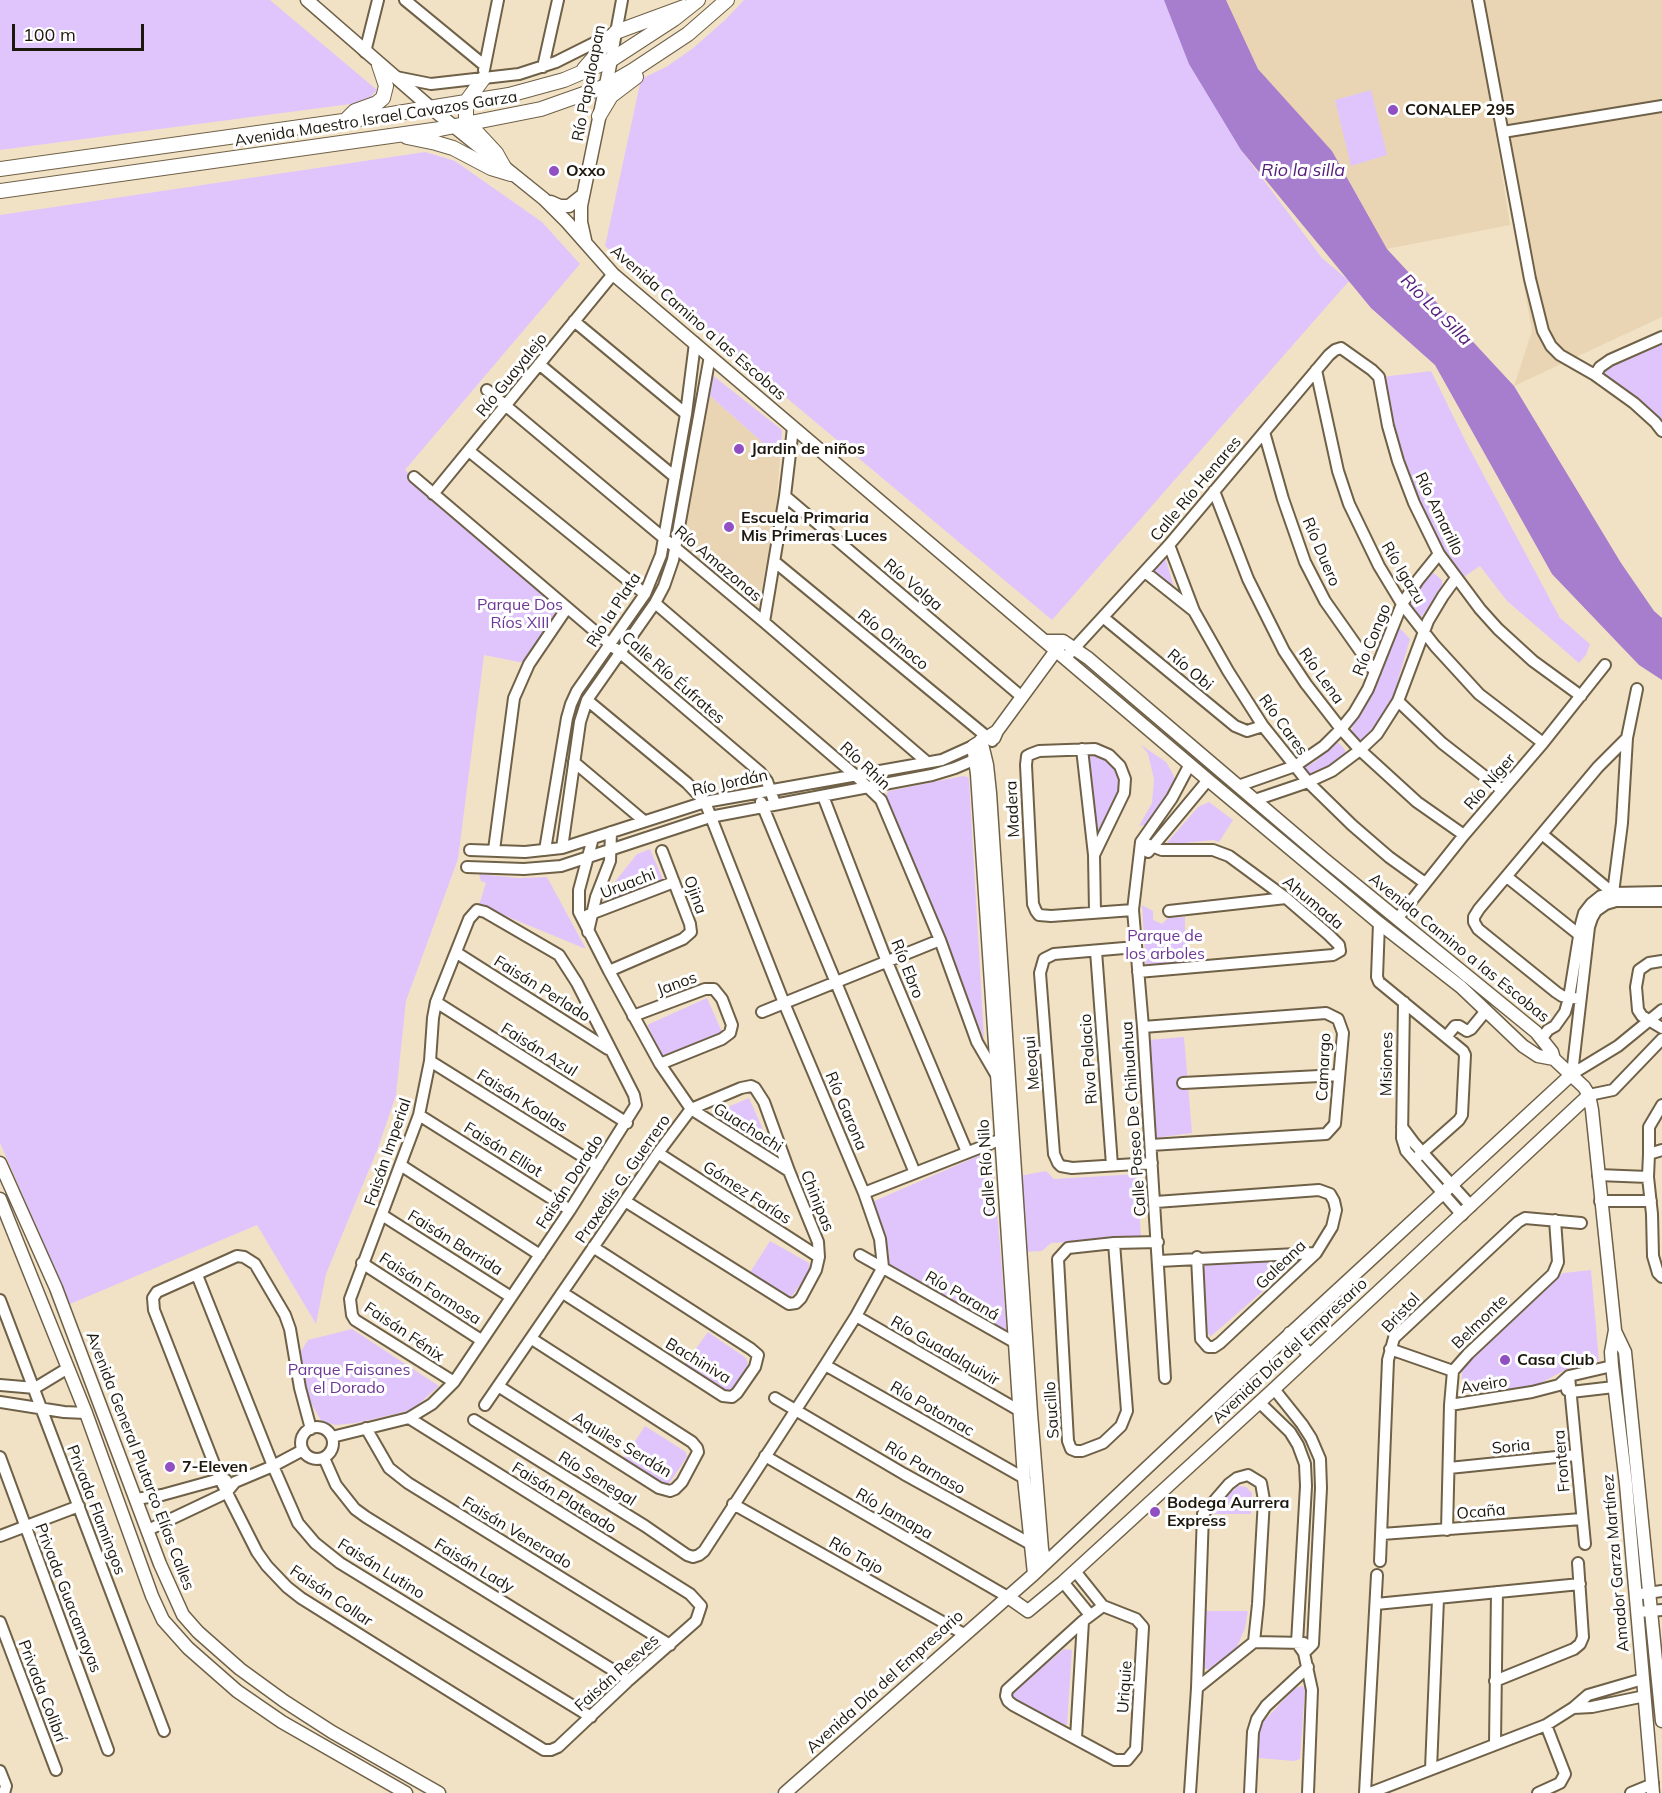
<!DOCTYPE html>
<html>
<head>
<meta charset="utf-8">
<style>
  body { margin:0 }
  #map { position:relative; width:1662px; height:1793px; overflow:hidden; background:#f2e2c5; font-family:Mulish,sans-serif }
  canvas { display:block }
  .scale { position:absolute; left:12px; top:24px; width:132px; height:27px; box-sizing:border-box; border:3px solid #1d180d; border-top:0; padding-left:8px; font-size:18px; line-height:21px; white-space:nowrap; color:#1d180d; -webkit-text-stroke:4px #fff; paint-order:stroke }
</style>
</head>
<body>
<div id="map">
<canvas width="1662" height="1793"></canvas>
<div class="scale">100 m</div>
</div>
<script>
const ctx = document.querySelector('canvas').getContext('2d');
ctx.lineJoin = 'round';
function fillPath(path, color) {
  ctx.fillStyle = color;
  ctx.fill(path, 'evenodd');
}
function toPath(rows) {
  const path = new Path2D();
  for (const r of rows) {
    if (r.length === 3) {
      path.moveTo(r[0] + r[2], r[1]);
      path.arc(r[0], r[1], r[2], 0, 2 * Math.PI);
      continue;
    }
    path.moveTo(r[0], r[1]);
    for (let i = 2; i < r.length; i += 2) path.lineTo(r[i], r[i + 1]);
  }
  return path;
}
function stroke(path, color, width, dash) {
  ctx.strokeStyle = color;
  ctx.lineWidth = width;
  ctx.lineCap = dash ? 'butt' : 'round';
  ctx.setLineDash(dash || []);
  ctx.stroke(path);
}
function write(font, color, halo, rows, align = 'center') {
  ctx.font = font + ' Mulish,sans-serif';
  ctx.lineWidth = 6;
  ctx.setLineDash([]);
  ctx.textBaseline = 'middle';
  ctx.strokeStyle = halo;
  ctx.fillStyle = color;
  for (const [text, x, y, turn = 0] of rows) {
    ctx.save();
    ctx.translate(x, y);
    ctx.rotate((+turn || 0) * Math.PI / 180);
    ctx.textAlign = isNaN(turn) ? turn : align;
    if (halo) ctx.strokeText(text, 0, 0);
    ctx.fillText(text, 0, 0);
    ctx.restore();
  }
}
const built = toPath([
  [1226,0,1662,0,1662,317,1514,386,1532,331,1490,99,1510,225,1387,249,1332,151,1258,69],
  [708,394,780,458,776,510,757,614,681,544]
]);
const green = toPath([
  [0,0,270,0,377,90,366,102,0,150],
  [744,0,1183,0,1241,150,1322,258,1349,281,1052,620,605,246,641,79,666,67,692,49,725,20],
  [1371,90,1387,155,1351,166,1335,100],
  [425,152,455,161,542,222,580,264,405,470,567,608,529,664,484,655,458,859,406,1001,396,1095,378,1148,326,1274,316,1324,257,1225,70,1304,0,1143,0,215],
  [1662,337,1662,431,1595,375,1600,367],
  [1431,371,1466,442,1560,618,1590,644,1586,655,1579,663,1507,601,1480,566,1462,578,1443,552,1416,502,1397,444,1382,377],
  [711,374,782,430,780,458,708,394],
  [1165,557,1176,594,1151,573],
  [1431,571,1442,580,1442,587,1418,622,1405,604],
  [1398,626,1410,639,1393,697,1366,740,1357,741,1352,733,1353,723,1373,692],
  [1334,743,1339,743,1343,747,1347,754,1343,761,1310,777,1301,769,1315,762],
  [1141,745,1166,762,1174,776,1174,786,1146,825,1139,826,1152,803,1154,779,1148,754],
  [1092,753,1101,754,1118,771,1121,779,1121,789,1097,838,1088,761],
  [963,776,968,777,969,780,984,1039,886,795,889,791],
  [1209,802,1233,820,1219,842,1213,840,1165,845,1198,807],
  [650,849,664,882,605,904,606,893,637,854],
  [479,874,518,878,547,877,586,949,479,905,486,883,481,881],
  [1142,905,1153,911,1153,920,1162,924,1168,918,1185,917,1185,964,1146,971],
  [707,998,722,1032,664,1059,647,1025],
  [1184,1037,1192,1133,1155,1138,1148,1040],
  [749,1098,773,1152,765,1153,709,1115],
  [992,1150,1007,1332,889,1269,889,1253,872,1202],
  [1046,1171,1054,1179,1137,1174,1141,1237,1051,1243,1042,1251,1024,1252,1019,1176],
  [770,1241,809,1263,810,1271,792,1296,783,1297,749,1274],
  [1287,1259,1290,1263,1286,1271,1210,1337,1207,1331,1202,1265,1205,1263],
  [1591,1270,1599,1361,1567,1369,1533,1387,1462,1393,1462,1369,1563,1273],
  [352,1329,439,1386,412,1410,356,1423,336,1425,322,1422,304,1391,298,1356,308,1340],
  [708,1332,746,1358,748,1364,731,1391,726,1392,684,1365],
  [645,1426,686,1452,687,1457,668,1485,663,1486,624,1458],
  [1238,1486,1246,1487,1252,1493,1251,1514,1207,1514],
  [1204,1611,1248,1611,1245,1628,1237,1647,1212,1670,1203,1668,1200,1660],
  [1064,1649,1072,1650,1067,1725,1059,1727,1009,1695],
  [1301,1686,1305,1688,1300,1759,1294,1761,1258,1758,1259,1731,1263,1722,1294,1689]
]);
const water = toPath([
  [1164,0,1226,0,1258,69,1332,151,1387,249,1514,386,1621,563,1654,611,1662,618,1662,680,1639,665,1552,574,1435,365,1371,308,1241,150,1189,64]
]);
const minor = toPath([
  [405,0,484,65],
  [1478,0,1530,279,1543,331,1551,346,1560,355,1595,375,1634,403,1655,422,1662,431],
  [365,52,378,0],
  [611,60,622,0],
  [543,67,558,0],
  [484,70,498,0],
  [396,77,431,84,519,74,556,62,616,32],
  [1503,132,1662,106],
  [574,321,686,414],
  [539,364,675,477],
  [1316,370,1338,471,1349,504,1379,566,1402,604,1435,646,1479,694,1543,743],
  [1595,375,1600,367,1610,360,1662,337],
  [487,390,764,622,927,762],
  [1264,432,1283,499,1305,562,1325,601,1375,672],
  [469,451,645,594],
  [414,477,760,772,767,781,775,804],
  [1214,491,1248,579,1284,651,1306,684,1341,729,1360,750,1417,802,1464,835],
  [433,494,613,274],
  [785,496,1022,697],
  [1169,545,1194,611,1228,671,1263,726,1308,782,1352,825,1389,857,1425,883],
  [775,562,992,741],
  [1145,572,1194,611],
  [655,603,855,775,881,800,940,940,977,1042,998,1078],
  [1104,618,1235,726,1247,731,1263,726],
  [764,622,785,496,793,428],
  [1069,654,1169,545,1329,355,1335,350,1341,348,1372,370,1379,377,1388,426,1398,461,1414,503,1439,554,1480,609,1498,629,1533,661,1581,696],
  [1398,701,1442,743,1502,790],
  [1082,749,1094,855,1095,912],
  [574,762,644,821],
  [1238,786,1295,766,1324,746,1341,729,1354,713,1368,689,1402,604,1418,580,1439,554],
  [823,796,887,962,967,1152],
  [1255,800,1308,782,1332,771,1360,750,1377,734,1398,701,1428,621,1443,596,1456,578],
  [761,802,915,1173],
  [1542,834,1613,893],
  [593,838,579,890,579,912,609,971,660,1064,691,1109,789,1171],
  [562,848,580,722,587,700,655,603,664,586,673,560,710,356],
  [470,850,525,852,562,848,705,802,942,760,973,746],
  [494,850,514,698,529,664,567,608],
  [545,850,567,718,571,704,577,691,645,594,661,555,686,414,695,343],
  [1148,852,1208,780],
  [1094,855,1124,793,1125,779,1120,766,1109,755,1095,749,1039,751,1031,754,1027,756,1026,765,1033,904,1036,911,1039,915,1051,916,1133,910],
  [467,867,524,869,561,866,710,817,932,775,955,768,976,759],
  [1507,877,1582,937],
  [1614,898,1613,893,1622,823,1627,738,1637,689],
  [1169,911,1286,898],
  [588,915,674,882],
  [1397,919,1464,835,1543,743,1605,665],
  [1379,923,1377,977,1379,982,1463,1051,1465,1055,1462,1115,1459,1120,1414,1160],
  [588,932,596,897,610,861,611,832],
  [1136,947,1054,954,1044,959,1040,973,1054,1154,1058,1163,1061,1166,1072,1168,1152,1163],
  [1096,951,1112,1165],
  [457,953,608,1049],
  [1662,961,1649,963,1639,970,1636,987,1638,1010,1642,1016,1662,1028],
  [609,971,683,939,691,932,690,924,662,851],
  [1138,972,1333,955,1340,951,1339,945,1329,935,1286,898,1229,856,1213,850,1162,850,1141,842],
  [1580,999,1562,996,1556,992,1478,929,1474,922,1474,917,1479,909,1598,767,1627,738],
  [436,1002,627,1123],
  [1404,1002,1402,1138,1406,1151,1462,1215],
  [762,1012,940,940],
  [633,1016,705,989,714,989,722,999,732,1025,730,1033,722,1039,660,1064],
  [1143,1027,1326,1013,1338,1019,1343,1033,1335,1124,1326,1134,1151,1145],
  [1446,1037,1455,1026,1459,1026,1467,1031,1471,1029,1485,1012],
  [1542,1038,1548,1030,1555,1026,1565,1012,1569,998,1581,924,1584,913,1591,904,1601,896,1613,893,1662,892],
  [430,1061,598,1166],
  [1572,1074,1589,927,1592,918,1596,911,1606,904,1616,901,1662,901],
  [1572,1074,1618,1046,1662,1010],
  [1183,1083,1339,1075],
  [1589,1095,1613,1090,1662,1039],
  [419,1115,570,1210],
  [1402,1127,1414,1143,1471,1206],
  [1662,1150,1649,1154,1648,1177,1652,1214,1653,1256,1658,1273,1662,1277],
  [658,1153,819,1257],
  [1649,1154,1649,1127,1662,1105],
  [402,1166,540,1255],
  [1598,1175,1648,1177],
  [864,1193,1007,1137],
  [1600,1201,1651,1201],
  [1156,1202,1319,1190,1330,1194,1334,1201,1336,1210,1332,1227,1316,1253,1220,1343,1214,1347,1208,1347,1201,1339,1197,1257],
  [382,1215,511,1297],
  [1114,1243,1127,1411,1121,1426,1103,1443,1082,1451,1076,1451,1071,1449,1068,1441,1058,1259,1068,1248,1114,1243,1158,1242],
  [860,1255,1021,1346],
  [1159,1261,1316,1253],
  [362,1263,481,1340],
  [197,1275,273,1466,298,1523,315,1543,340,1563,591,1717],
  [563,1293,723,1396,732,1397,737,1393,755,1367,758,1355,751,1349,593,1247],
  [0,1300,164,1731],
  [856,1316,1020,1411],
  [1390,1349,1453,1371],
  [825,1365,1024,1478],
  [1569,1376,1585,1544],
  [1165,1378,1143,1027,1133,910,1141,842,1172,798,1190,764],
  [0,1385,35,1388,68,1368],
  [498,1386,659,1488,670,1491,675,1489,682,1482,698,1452,697,1448,692,1442,532,1339],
  [1274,1389,1302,1424,1311,1438,1320,1459,1321,1488,1313,1644,1304,1653],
  [1567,1390,1571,1392,1614,1387],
  [775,1398,904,1474,1038,1548],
  [0,1402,64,1412,86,1413],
  [1259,1402,1290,1432,1298,1445,1305,1464,1306,1486,1297,1643,1304,1653,1312,1690,1308,1793],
  [485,1405,658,1153,691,1109,741,1088,751,1086,755,1088,764,1102,789,1171,818,1242,819,1257,816,1270,801,1298,796,1303,789,1304,625,1201],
  [1450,1405,1532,1392,1559,1385,1569,1376,1612,1366],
  [474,1420,645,1526,687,1555,693,1557,699,1555,704,1551,825,1365,856,1316,883,1267,880,1239,864,1193,784,1003,705,802,687,783,587,700],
  [317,1443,16],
  [366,1428,389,1468,408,1483,670,1645],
  [311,1429,300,1388,290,1329,285,1315,255,1264,244,1257,237,1256,157,1292,153,1298,154,1310,220,1479,257,1552,267,1566,287,1587,301,1598,427,1677,544,1750,551,1750,558,1747,629,1680,696,1621,701,1606,690,1594,409,1418],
  [332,1437,409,1418,432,1404,454,1382,570,1210,636,1105,634,1095,577,983,559,955,485,912,477,910,469,919,436,1002,433,1018,430,1061,419,1115,350,1299,352,1315,355,1320,454,1382],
  [765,1456,1008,1597],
  [0,1457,108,1750],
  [324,1458,336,1485,355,1509,366,1517,629,1680],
  [1449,1468,1576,1455],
  [136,1499,162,1495,220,1479,226,1480],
  [733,1504,964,1634],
  [148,1530,226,1493,235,1482,273,1466,303,1450],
  [1447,1530,1450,1405,1453,1371,1468,1354,1553,1274,1558,1262,1555,1220],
  [1382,1534,1582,1519],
  [0,1536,79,1506],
  [1380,1561,1388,1360,1394,1338,1518,1222,1525,1218,1581,1223],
  [1075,1571,1103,1606],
  [1063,1582,1090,1615],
  [1641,1594,1662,1591],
  [1376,1604,1580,1584],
  [1103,1606,1136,1619,1143,1627,1136,1749,1127,1760,1115,1760,1013,1705,1008,1701,1006,1696,1007,1690,1083,1621,1103,1606],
  [1638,1612,1662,1610],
  [0,1622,56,1770],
  [1495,1681,1574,1649,1580,1644,1583,1637,1578,1563],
  [1197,1688,1254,1642,1304,1643],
  [1573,1708,1592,1707,1645,1696],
  [1076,1738,1083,1621],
  [1495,1744,1497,1592],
  [1431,1769,1438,1599],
  [0,1771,6,1786,4,1793],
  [1190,1793,1197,1688,1203,1514,1229,1484,1237,1478,1248,1475,1261,1483,1264,1500,1258,1604,1254,1642],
  [1250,1793,1253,1732,1257,1719,1266,1706,1308,1667],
  [1365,1793,1377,1575],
  [1370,1793,1546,1725,1573,1708,1588,1695,1643,1679],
  [1538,1793,1560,1783,1565,1774,1546,1725],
  [1631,1793,1653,1784]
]);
const tertiary = toPath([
  [307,0,431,108,544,199,567,222,613,274,1208,780,1379,923,1461,987,1523,1046,1538,1056,1554,1059],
  [551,202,560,206,569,206,583,195],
  [585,240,581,222,581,206,611,60],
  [1046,641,1063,641,1088,658,1324,859,1536,1032,1552,1052,1554,1059],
  [997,731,973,746,977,774,1024,1478,1034,1574],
  [994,738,997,731,1060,645],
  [981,740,987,765,990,793,1031,1413,1042,1549,1045,1563],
  [1554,1059,1584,1087,1589,1095,1592,1110,1615,1330,1611,1352,1612,1366,1626,1484,1653,1793],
  [0,1163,56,1288,160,1564,183,1615,198,1632,240,1669,284,1701,332,1732,439,1793],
  [0,1199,86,1413,152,1596,163,1620,188,1648,237,1691,282,1722,406,1793],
  [1615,1331,1625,1352,1662,1721],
  [1290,1333,1309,1354],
  [1008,1597,1028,1611,1063,1582,1274,1389,1589,1095],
  [785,1793,1034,1574,1239,1381,1572,1074]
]);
const secondary = toPath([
  [584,69,616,32,684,7],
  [483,79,466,102,466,117,469,124,496,153,505,169],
  [599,116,611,96,636,77],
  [346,120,355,111,377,103,383,98,386,86,379,65],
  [407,137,436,143,453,148,491,168,511,174],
  [0,169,379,116,509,95,564,80,611,60,674,19,698,0],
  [0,191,440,129,541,109,606,86,632,71,688,34,727,0]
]);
const markers = [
  [1393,110,6,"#914fc4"],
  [554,171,6,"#914fc4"],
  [739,449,6,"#914fc4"],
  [729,527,6,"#914fc4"],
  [1505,1360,6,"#914fc4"],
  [170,1467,6,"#914fc4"],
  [1155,1512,6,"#914fc4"]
];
const streetNames = [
  ["Río Papaloapan",589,83,-79],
  ["Avenida Maestro Israel Cavazos Garza",376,119,-9],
  ["Avenida Camino a las Escobas",698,323,41],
  ["Río Guayalejo",512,375,-51],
  ["Calle Río Henares",1196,489,-50],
  ["Río Amarillo",1439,514,64],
  ["Río Duero",1321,552,67],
  ["Río Amazonas",718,564,40],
  ["Río Igazu",1403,573,59],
  ["Río Volga",913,585,40],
  ["Rio la Plata",614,610,-57],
  ["Río Orinoco",893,640,39],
  ["Río Congo",1372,640,-68],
  ["Río Obi",1190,670,40],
  ["Río Lena",1321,676,54],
  ["Calle Río Éufrates",673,678,41],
  ["Río Cares",1283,725,54],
  ["Río Rhin",865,766,43],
  ["Río Níger",1490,782,-49],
  ["Río Jordán",730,783,-12],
  ["Madera",1013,809,-93],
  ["Uruachi",628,884,-21],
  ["Ojina",695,895,70],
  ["Ahumada",1313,903,40],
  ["Avenida Camino a las Escobas",1459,948,39],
  ["Río Ebro",907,969,68],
  ["Janos",677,984,-20],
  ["Faisán Perlado",542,989,32],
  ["Faisán Azul",539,1050,32],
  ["Riva Palacio",1089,1059,-94],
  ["Meoqui",1032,1063,-95],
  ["Misiones",1387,1064,-89],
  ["Camargo",1324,1067,-87],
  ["Faisán Koalas",522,1101,32],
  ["Río Garona",846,1111,67],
  ["Calle Paseo De Chihuahua",1134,1119,-94],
  ["Guachochi",748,1128,32],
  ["Faisán Elliot",503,1150,32],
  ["Faisán Imperial",388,1152,-71],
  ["Calle Río Nilo",987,1168,-94],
  ["Praxedis G. Guerrero",623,1179,-55],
  ["Faisán Dorado",570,1182,-57],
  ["Gómez Farías",747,1193,33],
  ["Chinipas",817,1201,68],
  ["Faisán Barrida",455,1243,32],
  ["Galeana",1281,1265,-44],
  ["Faisán Formosa",430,1289,33],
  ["Río Paraná",962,1296,30],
  ["Bristol",1401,1313,-47],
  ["Belmonte",1480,1322,-44],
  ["Faisán Fénix",404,1332,34],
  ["Río Guadalquivir",945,1351,30],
  ["Avenida Día del Empresario",1290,1351,-43],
  ["Bachiniva",698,1361,31],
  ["Aveiro",1484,1385,-9],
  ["Río Potomac",932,1409,30],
  ["Saucillo",1052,1410,-94],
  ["Aquiles Serdán",622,1445,31],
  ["Soria",1511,1447,-6],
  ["Avenida General Plutarco Elías Calles",140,1461,69],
  ["Frontera",1562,1461,-95],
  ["Río Parnaso",925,1468,30],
  ["Río Senegal",597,1479,32],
  ["Faisán Plateado",564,1498,32],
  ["Privada Flamingos",96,1510,69],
  ["Ocaña",1481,1512,-5],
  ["Río Jamapa",894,1514,30],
  ["Faisán Venerado",517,1533,31],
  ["Río Tajo",856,1556,29],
  ["Amador Garza Martínez",1616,1563,-95],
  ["Faisán Lady",474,1566,31],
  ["Faisán Lutino",381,1569,32],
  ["Faisán Collar",331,1596,34],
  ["Privada Guacamayas",68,1598,69],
  ["Faisán Reeves",617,1673,-42],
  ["Avenida Día del Empresario",885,1682,-42],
  ["Uriquie",1125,1687,-86],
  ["Privada Colibrí",42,1691,69]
];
const poiNames = [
  ["CONALEP 295",1405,110],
  ["Oxxo",566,171],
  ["Jardin de niños",751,449],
  ["Escuela Primaria",741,518],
  ["Mis Primeras Luces",741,536],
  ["Casa Club",1517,1360],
  ["7-Eleven",182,1467],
  ["Bodega Aurrera",1167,1503],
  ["Express",1167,1521]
];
const parkNames = [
  ["Parque Dos",520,605],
  ["Ríos XIII",520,623],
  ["Parque de",1165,936],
  ["los arboles",1165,954],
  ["Parque Faisanes",349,1370],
  ["el Dorado",349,1388]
];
const waterNames = [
  ["Rio la silla",1303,171],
  ["Río La Silla",1436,310,45]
];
fillPath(built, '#e9d5b3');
fillPath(green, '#e0c5fc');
fillPath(water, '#a77dcd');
stroke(minor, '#6f6148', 14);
stroke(tertiary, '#6f6148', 15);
stroke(secondary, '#6f6148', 16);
stroke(minor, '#fff', 10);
stroke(tertiary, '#fff', 12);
stroke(secondary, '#fff', 14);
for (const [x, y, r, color] of markers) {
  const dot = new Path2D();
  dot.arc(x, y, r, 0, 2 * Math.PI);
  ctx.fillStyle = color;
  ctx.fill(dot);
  stroke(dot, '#fff', 2);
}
write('16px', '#1d180d', '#fff', streetNames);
write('bold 16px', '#1d180d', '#fff', poiNames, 'left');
write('16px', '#6c3795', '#fff', parkNames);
write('italic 18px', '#57207e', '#fff', waterNames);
</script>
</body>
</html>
